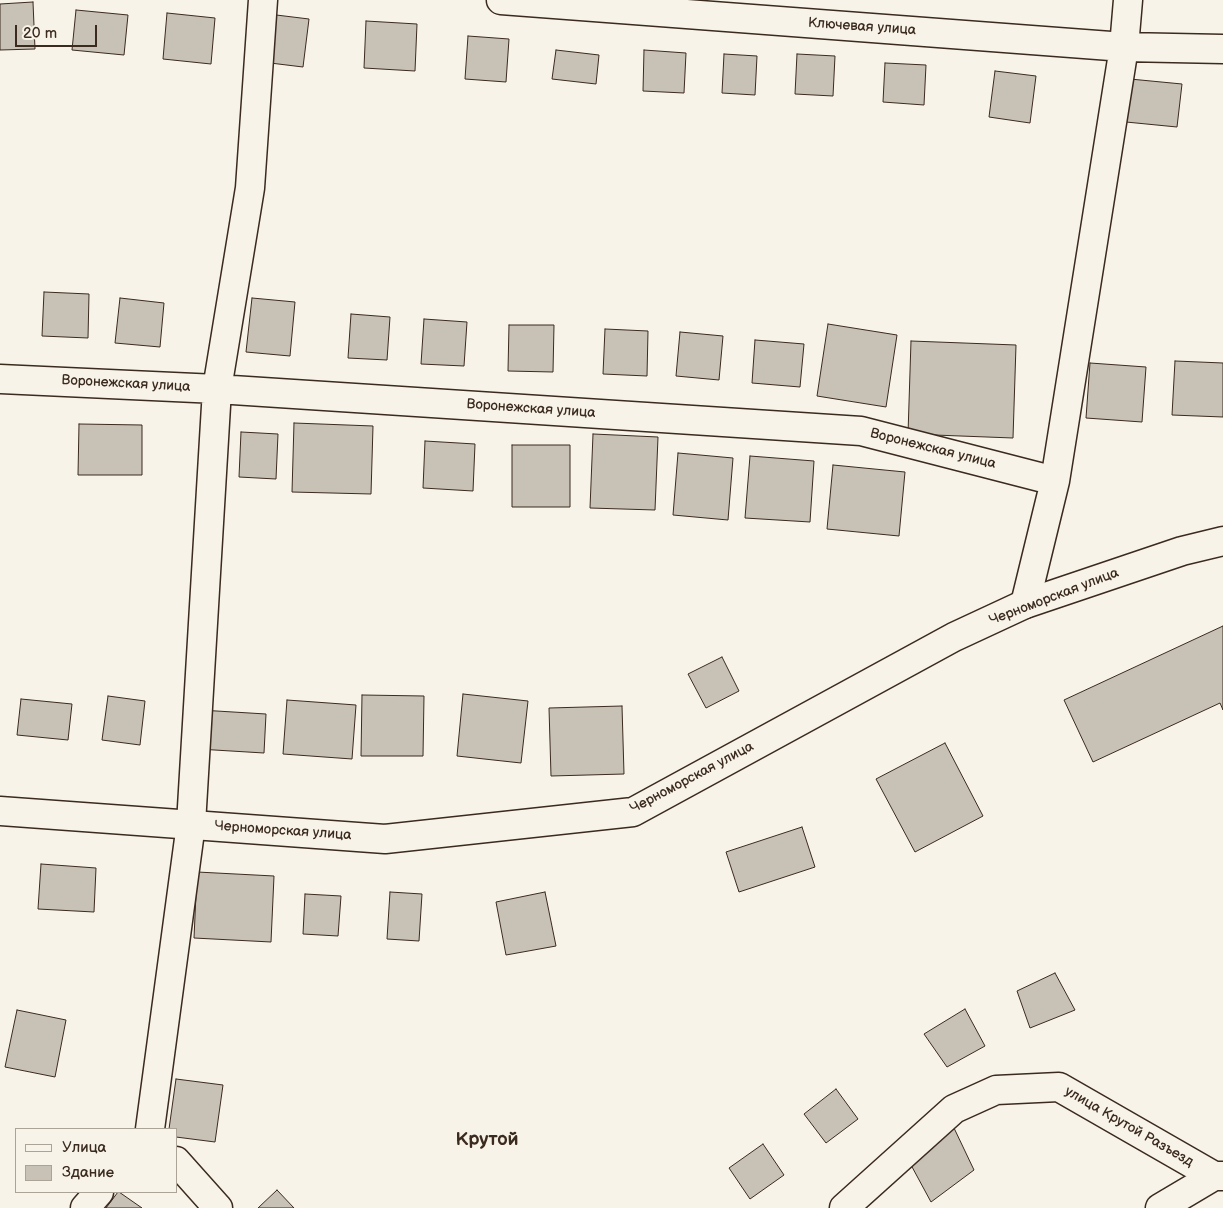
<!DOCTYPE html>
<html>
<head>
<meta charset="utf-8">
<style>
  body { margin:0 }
  #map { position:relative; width:1223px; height:1208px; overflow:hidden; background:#f7f3e8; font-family:"Balsamiq Sans",sans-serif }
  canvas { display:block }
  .legend { position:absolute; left:15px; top:1128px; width:162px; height:65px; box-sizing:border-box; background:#f7f3e8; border:1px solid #aca397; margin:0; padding:6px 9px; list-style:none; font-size:15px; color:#3b2a1e }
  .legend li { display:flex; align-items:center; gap:10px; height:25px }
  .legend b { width:25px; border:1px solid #aca397 }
  .scale { position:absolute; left:15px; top:25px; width:82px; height:22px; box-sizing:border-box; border:2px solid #3b2a1e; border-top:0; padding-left:6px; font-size:15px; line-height:18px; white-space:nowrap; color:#3b2a1e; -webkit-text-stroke:4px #f7f3e8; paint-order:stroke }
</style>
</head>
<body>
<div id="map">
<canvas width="1223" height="1208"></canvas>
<ul class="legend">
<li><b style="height:6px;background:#f7f3e8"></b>Улица</li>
<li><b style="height:14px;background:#c8c1b6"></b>Здание</li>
</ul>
<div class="scale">20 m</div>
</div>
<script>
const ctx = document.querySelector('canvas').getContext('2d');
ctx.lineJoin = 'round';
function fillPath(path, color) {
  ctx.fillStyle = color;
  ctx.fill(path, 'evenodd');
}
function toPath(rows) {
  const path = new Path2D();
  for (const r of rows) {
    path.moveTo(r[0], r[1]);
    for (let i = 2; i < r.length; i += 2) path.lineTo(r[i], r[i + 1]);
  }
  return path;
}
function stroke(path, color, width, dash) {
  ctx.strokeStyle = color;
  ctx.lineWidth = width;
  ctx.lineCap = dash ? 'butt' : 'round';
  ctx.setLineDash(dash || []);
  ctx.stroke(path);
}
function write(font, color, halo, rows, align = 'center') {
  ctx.font = font + ' "Balsamiq Sans",sans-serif';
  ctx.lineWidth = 4.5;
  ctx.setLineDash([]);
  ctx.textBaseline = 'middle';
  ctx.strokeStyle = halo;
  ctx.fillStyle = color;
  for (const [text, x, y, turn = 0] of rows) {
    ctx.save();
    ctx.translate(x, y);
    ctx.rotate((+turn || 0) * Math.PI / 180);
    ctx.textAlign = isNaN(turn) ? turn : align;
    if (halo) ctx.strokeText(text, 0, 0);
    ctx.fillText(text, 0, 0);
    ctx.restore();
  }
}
const building = toPath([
  [33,2,35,49,0,50,0,4,33,2],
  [76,10,128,15,124,55,72,50,76,10],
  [167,13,215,18,211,64,163,59,167,13],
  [268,14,309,19,303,67,262,62,268,14],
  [366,21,417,24,415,71,364,68,366,21],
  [468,36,509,39,506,82,465,79,468,36],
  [556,50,599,55,596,84,552,79,556,50],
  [644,50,686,53,684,93,643,91,644,50],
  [724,54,757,56,755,95,722,93,724,54],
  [797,54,835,56,833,96,795,94,797,54],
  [885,63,926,65,924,105,883,102,885,63],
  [995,71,1036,76,1030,123,989,117,995,71],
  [1130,79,1182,84,1177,127,1126,122,1130,79],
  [44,292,89,294,88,338,42,336,44,292],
  [120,298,164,303,160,347,115,343,120,298],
  [252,298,295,302,290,356,246,352,252,298],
  [351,314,390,317,387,360,348,358,351,314],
  [424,319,467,322,464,366,421,364,424,319],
  [828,324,897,335,886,407,817,396,828,324],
  [509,325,554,325,553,372,508,371,509,325],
  [605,329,648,331,647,376,603,374,605,329],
  [680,332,723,336,719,380,676,376,680,332],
  [755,340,804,344,800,387,752,383,755,340],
  [911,341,1016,345,1013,438,908,434,911,341],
  [1175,361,1223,363,1223,417,1172,415,1175,361],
  [1090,363,1146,367,1142,422,1086,418,1090,363],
  [294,423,373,426,371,494,292,492,294,423],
  [79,424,142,425,142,475,78,475,79,424],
  [241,432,278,434,276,479,239,477,241,432],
  [593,434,658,437,655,510,590,508,593,434],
  [425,441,475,444,473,491,423,488,425,441],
  [512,445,570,445,570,507,512,507,512,445],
  [678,453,733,458,728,520,673,515,678,453],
  [750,456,814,461,810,522,745,518,750,456],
  [833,465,905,472,899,536,827,529,833,465],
  [1223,626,1223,710,1220,703,1093,762,1064,700,1223,626],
  [722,657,739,691,706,708,688,674,722,657],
  [463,694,528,701,521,763,457,756,463,694],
  [362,695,424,696,423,756,361,756,362,695],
  [108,696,145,701,140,745,102,740,108,696],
  [21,699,72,704,68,740,17,735,21,699],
  [287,700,356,705,352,759,283,754,287,700],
  [622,706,624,774,551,776,549,708,622,706],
  [200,710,266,714,264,753,198,749,200,710],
  [945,743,983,816,915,852,876,779,945,743],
  [802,827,815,867,739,892,726,852,802,827],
  [41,864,96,868,94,912,38,909,41,864],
  [197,872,274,876,271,942,194,938,197,872],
  [390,892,422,894,419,941,387,939,390,892],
  [545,892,556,946,506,955,496,902,545,892],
  [305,894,341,896,338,936,303,934,305,894],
  [1055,973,1075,1010,1030,1028,1017,991,1055,973],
  [965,1009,985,1046,947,1067,924,1034,965,1009],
  [17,1010,66,1020,55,1077,5,1067,17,1010],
  [176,1079,223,1085,215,1142,176,1137,176,1129,169,1129,176,1079],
  [836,1089,858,1119,826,1143,804,1114,836,1089],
  [954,1128,974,1170,931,1202,911,1165,954,1128],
  [763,1144,784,1175,750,1199,729,1168,763,1144],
  [277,1190,294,1208,258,1208,277,1190],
  [118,1192,119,1192,142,1208,106,1208,118,1192]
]);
const minor = toPath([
  [501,0,1124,47,1223,49],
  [0,379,217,389,861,431,1055,481],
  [1025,604,1055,481,1124,47,1128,0],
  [150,1129,191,824,217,389,250,188,263,0],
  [176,1161,218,1208],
  [85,1208,99,1192],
  [844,1208,954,1109,996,1090,1059,1087,1214,1176],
  [1160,1208,1214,1176,1223,1176]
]);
const major = toPath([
  [0,811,385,839,633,812,954,637,1025,604,1182,551,1223,541]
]);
const streetNames = [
  ["Ключевая улица",862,27,4],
  ["Воронежская улица",126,384,3],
  ["Воронежская улица",531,409,4],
  ["Воронежская улица",933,449,14],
  ["Черноморская улица",1054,597,-21],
  ["Черноморская улица",692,778,-28],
  ["Черноморская улица",283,831,4],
  ["улица Крутой Разъезд",1129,1127,30]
];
const districtNames = [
  ["Крутой",487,1140]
];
fillPath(building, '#c8c1b6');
stroke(building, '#3b2a1e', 1);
stroke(minor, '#3b2a1e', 31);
stroke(major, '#3b2a1e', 31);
stroke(minor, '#f7f3e8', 28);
stroke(major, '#f7f3e8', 28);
write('14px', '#3b2a1e', '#f7f3e8', streetNames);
write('bold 19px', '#3b2a1e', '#f7f3e8', districtNames);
</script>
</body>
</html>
